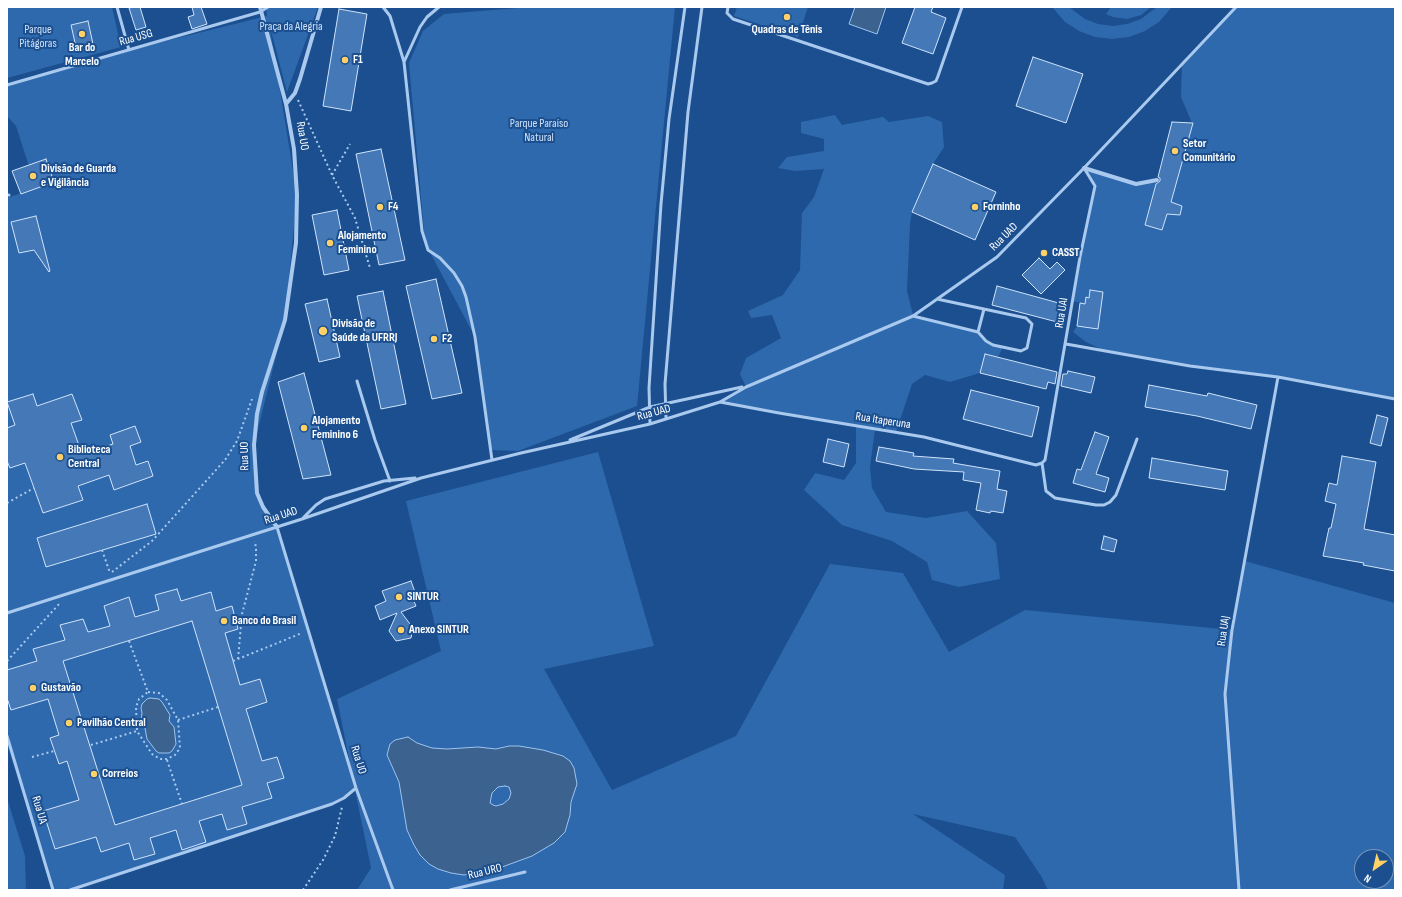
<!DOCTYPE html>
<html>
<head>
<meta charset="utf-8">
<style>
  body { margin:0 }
  #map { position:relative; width:1402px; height:897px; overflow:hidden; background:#1b4f8f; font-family:"Sofia Sans Condensed",sans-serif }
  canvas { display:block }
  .frame { position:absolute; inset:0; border:8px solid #fff; pointer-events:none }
  .north { position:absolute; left:1354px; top:849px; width:40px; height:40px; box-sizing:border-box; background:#1b4f8f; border:1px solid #7695bc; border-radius:50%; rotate:214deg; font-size:11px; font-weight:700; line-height:16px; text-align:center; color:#fff }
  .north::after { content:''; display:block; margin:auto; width:14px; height:18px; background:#ffd166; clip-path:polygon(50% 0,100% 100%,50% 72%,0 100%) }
</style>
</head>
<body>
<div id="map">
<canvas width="1402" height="897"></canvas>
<div class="frame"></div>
<div class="north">N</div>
</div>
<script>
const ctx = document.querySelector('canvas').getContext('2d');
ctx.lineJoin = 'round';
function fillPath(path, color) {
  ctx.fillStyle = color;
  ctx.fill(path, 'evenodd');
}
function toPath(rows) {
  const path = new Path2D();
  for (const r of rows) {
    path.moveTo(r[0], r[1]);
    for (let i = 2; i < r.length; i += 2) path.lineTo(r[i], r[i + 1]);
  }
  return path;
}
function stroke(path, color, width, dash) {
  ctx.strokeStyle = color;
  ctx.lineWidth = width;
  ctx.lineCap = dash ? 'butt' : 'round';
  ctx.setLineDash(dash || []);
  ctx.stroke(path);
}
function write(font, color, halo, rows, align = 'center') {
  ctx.font = font + ' "Sofia Sans Condensed",sans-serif';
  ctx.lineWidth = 4;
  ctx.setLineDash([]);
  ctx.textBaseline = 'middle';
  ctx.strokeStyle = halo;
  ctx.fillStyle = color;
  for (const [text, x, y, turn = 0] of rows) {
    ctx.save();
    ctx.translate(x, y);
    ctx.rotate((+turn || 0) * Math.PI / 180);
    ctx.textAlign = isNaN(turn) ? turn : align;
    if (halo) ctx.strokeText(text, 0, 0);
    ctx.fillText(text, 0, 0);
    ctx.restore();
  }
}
const green = toPath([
  [7,7,112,7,121,47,7,78],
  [266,7,318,7,287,92,269,23,297,195,285,320,254,445,257,493,277,527,351,768,337,699,441,651,406,501,598,452,654,646,544,669,612,790,736,736,830,564,903,573,949,652,1025,610,1232,630,1245,561,1395,603,1395,890,1048,890,1041,876,1015,837,913,814,1005,875,1003,890,357,890,371,868,355,790,332,804,70,890,53,890,7,744,7,198,36,188,16,126,7,116,7,85,105,56,267,16],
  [1362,857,1386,857,1386,881,1362,881],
  [530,7,675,7,637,406,518,451,491,450,475,337,425,243,409,63,423,31,444,14],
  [737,7,808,7,798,37,734,16],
  [1052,7,1069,7,1085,19,1098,24,1113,26,1127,24,1141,19,1157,7,1172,7,1159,22,1145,31,1129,37,1112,39,1095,37,1079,31,1065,22],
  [1111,7,1151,7,1141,15,1127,19,1113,17,1106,14],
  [1236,7,1395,7,1395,399,1278,377,1190,366,1103,350,1086,342,1073,332,1077,326,1098,328,1103,292,1090,290,1089,298,1086,298,1085,304,1073,301,1095,186,1084,168,1136,184,1157,180,1145,225,1162,230,1167,214,1180,215,1171,202,1192,123,1181,97,1182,63],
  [835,115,842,125,883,117,889,122,928,116,942,122,944,147,933,164,912,212,910,224,907,291,913,315,978,332,987,341,993,345,1003,347,998,357,985,354,980,373,950,382,925,375,912,384,896,432,875,429,870,467,872,488,886,512,926,518,967,511,996,543,1000,579,959,587,932,580,927,562,892,541,842,525,804,490,815,473,844,480,856,463,856,426,720,402,746,387,740,374,746,358,781,338,772,315,751,318,748,311,783,295,800,270,802,213,814,197,824,169,795,171,778,168,787,157,824,151,824,139,801,133,801,122],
  [7,798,25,856,26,890,7,890]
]);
const water = toPath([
  [855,7,886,7,877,34,849,24,855,7],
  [150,698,159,699,162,702,170,715,169,721,174,727,176,744,172,751,169,753,159,753,156,751,147,739,145,728,141,721,142,713,141,708,142,704,147,699,150,698],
  [408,737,417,743,432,748,447,749,478,747,496,749,509,746,519,746,543,750,563,756,570,761,574,768,577,784,571,802,570,815,565,832,554,843,532,856,494,870,464,875,451,873,438,869,429,864,420,855,414,845,407,830,399,782,387,755,390,744,395,740,408,737],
  [505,786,509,787,511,793,509,799,503,804,496,806,493,805,490,803,492,793,498,787,505,786]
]);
const building = toPath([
  [134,7,140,7,146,27,136,30,129,8,134,7],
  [192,7,201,7,207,24,192,29,188,17,194,15,192,7],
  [915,7,933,7,931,12,946,18,933,54,902,43,915,7],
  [339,9,367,14,351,111,323,106,339,9],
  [88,21,93,44,76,47,71,25,88,21],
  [1033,57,1083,74,1066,123,1016,106,1033,57],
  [1172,122,1193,123,1171,202,1182,206,1180,215,1167,214,1162,230,1145,225,1156,184,1160,181,1160,178,1158,177,1172,122],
  [381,149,405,260,379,265,356,154,381,149],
  [46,159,54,182,21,194,12,171,46,159],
  [933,164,996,192,975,240,912,212,933,164],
  [337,210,349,270,324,275,312,215,337,210],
  [36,216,50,271,49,272,34,250,19,253,11,222,36,216],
  [1039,258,1050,269,1057,262,1065,270,1041,294,1022,275,1039,258],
  [436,279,462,393,432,399,406,286,436,279],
  [997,286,1066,305,1061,323,992,305,997,286],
  [1090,290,1103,292,1098,329,1077,326,1080,303,1085,304,1086,297,1089,298,1090,290],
  [383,291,406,404,381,409,357,296,383,291],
  [327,299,340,357,319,362,305,304,327,299],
  [985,354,1057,372,1055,384,1048,382,1046,389,980,373,985,354],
  [1068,371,1095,377,1091,393,1061,386,1063,374,1067,374,1068,371],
  [304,373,331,475,303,479,278,382,304,373],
  [1149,385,1207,396,1208,393,1257,405,1251,429,1197,416,1145,407,1149,385],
  [971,390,1039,407,1032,437,963,419,971,390],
  [33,394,37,406,72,394,82,420,71,423,82,454,113,444,110,435,135,426,141,442,130,446,136,465,148,461,153,476,114,490,109,475,78,486,83,500,43,513,25,463,10,468,7,461,7,428,15,425,7,402,33,394],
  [1377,415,1388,418,1381,446,1370,443,1377,415],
  [1095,432,1109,437,1096,474,1109,478,1105,492,1073,483,1077,469,1081,470,1095,432],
  [828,439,849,444,844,467,823,462,828,439],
  [879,447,914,453,913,456,954,459,953,463,1000,471,997,489,1007,491,1003,513,991,511,990,513,976,510,981,483,963,480,964,472,914,469,876,461,879,447],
  [1342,456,1376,462,1364,529,1395,535,1395,571,1363,565,1364,563,1323,556,1329,528,1331,528,1336,504,1325,501,1329,483,1337,485,1342,456],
  [1152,458,1228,471,1225,490,1149,478,1152,458],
  [147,504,156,534,46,567,37,538,147,504],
  [1104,536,1117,540,1114,552,1101,549,1104,536],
  [411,581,415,592,411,594,416,606,401,612,413,628,411,638,396,641,389,631,397,613,380,620,375,606,386,601,382,591,411,581],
  [177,589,181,601,211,592,216,611,232,606,238,629,225,633,240,685,260,679,267,702,246,709,262,761,277,757,284,778,267,783,272,798,242,807,247,824,227,830,222,814,199,821,206,842,182,850,176,830,150,838,155,854,134,860,129,843,101,852,96,837,55,849,43,811,79,800,67,761,59,764,50,738,59,735,48,699,11,710,7,698,7,670,37,661,33,649,65,640,60,625,83,619,88,632,110,626,104,606,129,597,135,617,159,610,155,595,177,589],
  [192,621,242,785,115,825,63,661,192,621]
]);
const path = toPath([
  [298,100,332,175,355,218,370,268],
  [332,175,350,144],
  [7,503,34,488],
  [102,550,110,573],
  [112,572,152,541,225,460,237,441,252,399],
  [129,641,148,692],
  [238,659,242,614,256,561,256,549,255,541],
  [7,661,60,603],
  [233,661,302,633],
  [148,692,159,693,167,700,178,720,180,748,175,755,167,759,160,759,152,754,137,731,136,707,139,699,148,692],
  [178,720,218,707],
  [91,745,137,731],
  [32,757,54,751],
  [167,760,182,804],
  [303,890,323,860,335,836,342,807]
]);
const lane = toPath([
  [117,7,129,50],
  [383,7,390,16,404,62,422,231,428,250,440,258,454,273,462,286,466,297,475,337,492,460],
  [728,7,727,13,733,19,928,84,932,83,936,81,938,76,962,7],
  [404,62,420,27,427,17,439,7],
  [7,85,260,12,268,7],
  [7,195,9,195],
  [913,316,978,332,986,341,993,345,1021,351,1027,348,1032,324,1026,318,937,299],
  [978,332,984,309],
  [1066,344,1190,366,1278,377,1395,399],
  [357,381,375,440,390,481],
  [720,402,779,413,924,437,1036,465,1042,463],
  [666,419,665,384,688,112,702,7],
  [650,424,649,388,661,204,669,119,685,7],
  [570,440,650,407,742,387],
  [1042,463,1045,460,1080,257,1095,186,1084,168],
  [1042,463,1046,491,1055,498,1096,505,1104,505,1110,502,1116,495,1137,439],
  [303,518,316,505,325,499,384,481,415,478],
  [277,527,356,788,393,890],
  [7,613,302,519,421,478,521,453,650,424,720,402,746,387,913,316,997,257,1084,168,1236,7],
  [7,736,53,890],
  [70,890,332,804,344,798,356,788],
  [450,890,525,872],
  [1239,890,1225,694,1232,630,1278,377]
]);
const street = toPath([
  [260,7,286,104,294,149,297,195,296,243,285,320,262,392,257,414,254,445,257,493,263,507,277,527],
  [286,104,295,93,300,79,321,7],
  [1084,168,1136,184,1157,180]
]);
const markers = [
  [787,17,4,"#ffd166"],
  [82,34,4,"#ffd166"],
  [345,60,4,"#ffd166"],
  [1175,151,4,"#ffd166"],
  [33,176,4,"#ffd166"],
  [380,207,4,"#ffd166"],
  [975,207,4,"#ffd166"],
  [330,243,4,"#ffd166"],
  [1044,253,4,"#ffd166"],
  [323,331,5,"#ffd166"],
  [434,339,4,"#ffd166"],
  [304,428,4,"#ffd166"],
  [60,457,4,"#ffd166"],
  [399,597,4,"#ffd166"],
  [224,621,4,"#ffd166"],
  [401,630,4,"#ffd166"],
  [33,688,4,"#ffd166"],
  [69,723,4,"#ffd166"],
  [94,774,4,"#ffd166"]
];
const parkNames = [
  ["Praça da Alegria",291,27],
  ["Parque",38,30],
  ["Pitágoras",38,44],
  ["Parque Paraíso",539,124],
  ["Natural",539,138]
];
const poiNames = [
  ["Quadras de Tênis",787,30,"center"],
  ["Bar do",82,48,"center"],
  ["Marcelo",82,62,"center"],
  ["F1",353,60],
  ["Setor",1183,144],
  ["Comunitário",1183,158],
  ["Divisão de Guarda",41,169],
  ["e Vigilância",41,183],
  ["F4",388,207],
  ["Forninho",983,207],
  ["Alojamento",338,236],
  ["Feminino",338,250],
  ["CASST",1052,253],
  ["Divisão de",332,324],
  ["Saúde da UFRRJ",332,338],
  ["F2",442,339],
  ["Alojamento",312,421],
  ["Feminino 6",312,435],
  ["Biblioteca",68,450],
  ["Central",68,464],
  ["SINTUR",407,597],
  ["Banco do Brasil",232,621],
  ["Anexo SINTUR",409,630],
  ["Gustavão",41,688],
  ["Pavilhão Central",77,723],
  ["Correios",102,774]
];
const streetNames = [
  ["Rua USG",136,38,-16],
  ["Rua UO",302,136,81],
  ["Rua UAD",1004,237,-45],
  ["Rua UAI",1062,313,-81],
  ["Rua UAD",654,413,-15],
  ["Rua Itaperuna",883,421,9],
  ["Rua UO",245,456,-91],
  ["Rua UAD",281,516,-18],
  ["Rua UAJ",1224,631,-82],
  ["Rua UO",358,760,73],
  ["Rua UA",39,810,74],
  ["Rua URO",485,872,-14]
];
fillPath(green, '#2e69ad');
fillPath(water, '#3c6290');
stroke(water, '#9cc4f0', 1);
fillPath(building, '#4478b7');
stroke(building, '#cfe3fa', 1);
stroke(path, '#a9c9ee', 2, [2, 3]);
stroke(lane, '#a9c9ee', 3);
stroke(street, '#a9c9ee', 4);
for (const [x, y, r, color] of markers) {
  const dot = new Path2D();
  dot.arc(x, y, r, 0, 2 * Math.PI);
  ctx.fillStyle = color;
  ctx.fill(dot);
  stroke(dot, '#1b4f8f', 1.5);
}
write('12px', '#cfe3fa', '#1b4f8f', parkNames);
write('bold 12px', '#fff', '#1b4f8f', poiNames, 'left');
write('12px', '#fff', '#1b4f8f', streetNames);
</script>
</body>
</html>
